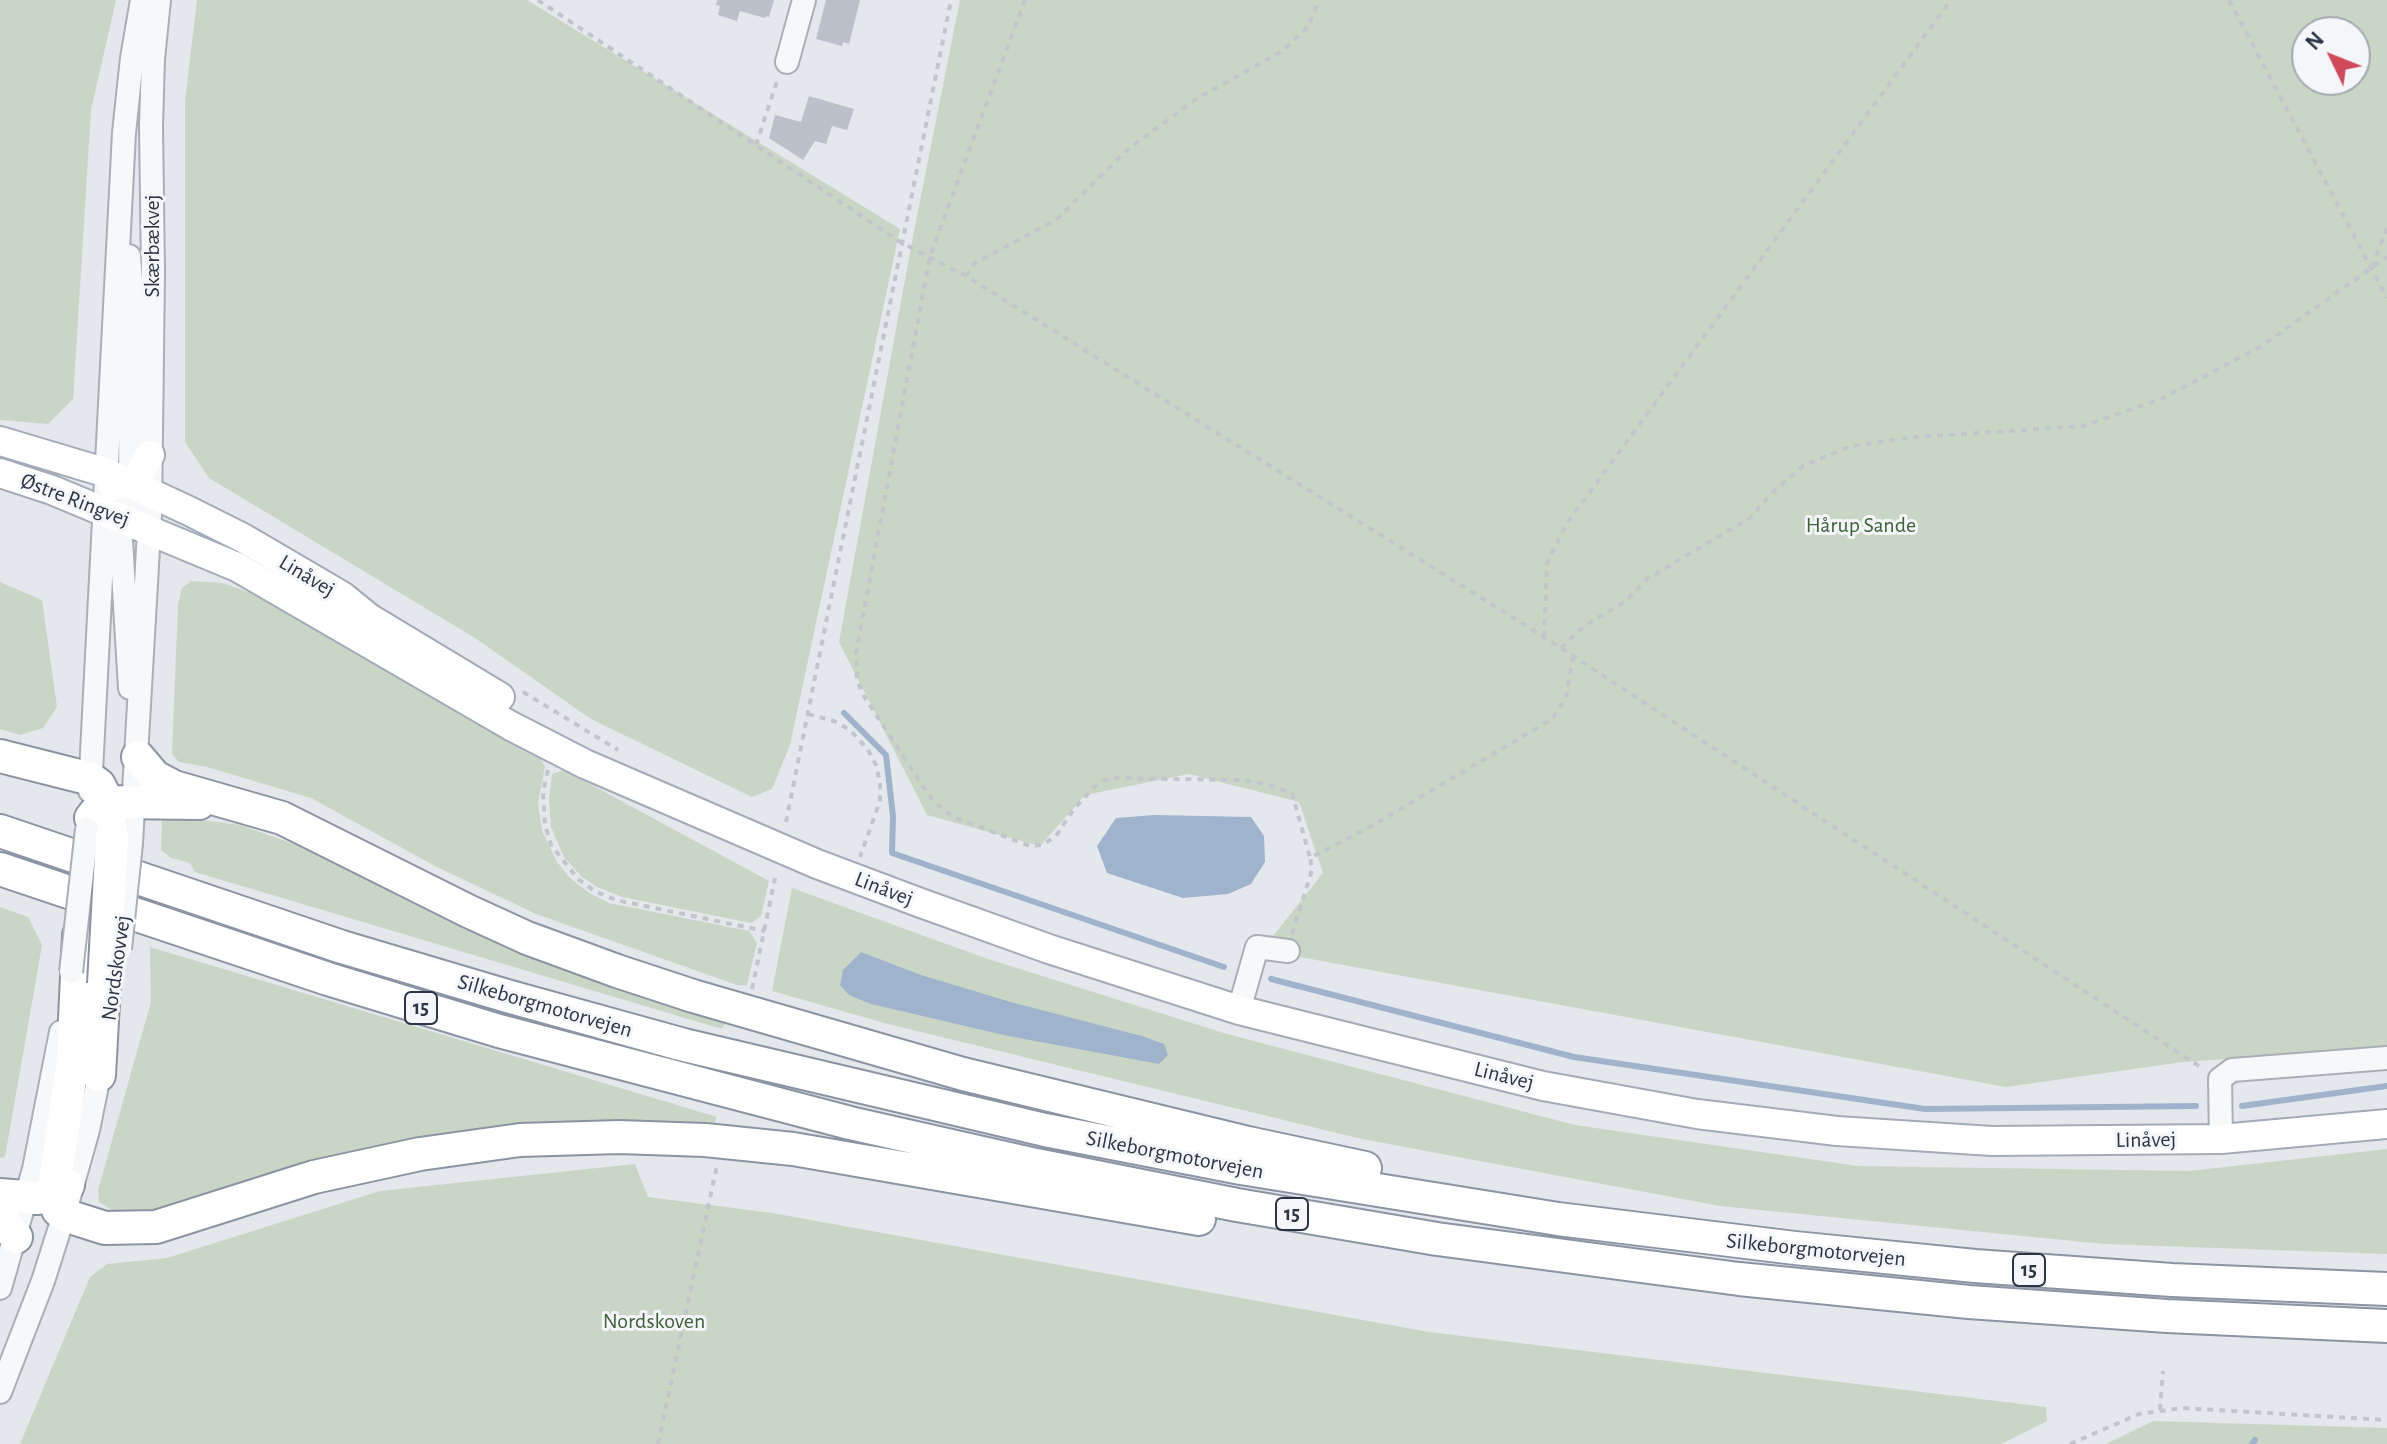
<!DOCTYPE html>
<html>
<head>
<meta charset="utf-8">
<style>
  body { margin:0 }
  #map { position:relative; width:2387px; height:1444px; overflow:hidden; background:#e4e7ec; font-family:"Alegreya Sans",sans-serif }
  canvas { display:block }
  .north { position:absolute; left:2291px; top:16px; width:80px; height:80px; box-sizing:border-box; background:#f4f6f9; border:2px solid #a4a8b1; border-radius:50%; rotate:313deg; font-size:22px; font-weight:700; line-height:32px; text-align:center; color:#2b3445 }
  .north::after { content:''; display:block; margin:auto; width:28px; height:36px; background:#d1495b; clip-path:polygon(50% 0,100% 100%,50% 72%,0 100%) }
</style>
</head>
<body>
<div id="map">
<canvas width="2387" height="1444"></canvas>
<div class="north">N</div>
</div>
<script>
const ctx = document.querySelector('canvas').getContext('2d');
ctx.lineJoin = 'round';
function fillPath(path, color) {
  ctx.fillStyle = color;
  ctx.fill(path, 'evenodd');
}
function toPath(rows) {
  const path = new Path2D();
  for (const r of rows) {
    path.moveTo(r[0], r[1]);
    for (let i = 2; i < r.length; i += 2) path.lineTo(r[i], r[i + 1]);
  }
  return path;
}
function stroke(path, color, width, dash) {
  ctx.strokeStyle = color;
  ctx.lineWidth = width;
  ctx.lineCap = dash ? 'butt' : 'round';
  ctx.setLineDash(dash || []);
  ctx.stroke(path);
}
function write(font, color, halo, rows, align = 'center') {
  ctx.font = font + ' "Alegreya Sans",sans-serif';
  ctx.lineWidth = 6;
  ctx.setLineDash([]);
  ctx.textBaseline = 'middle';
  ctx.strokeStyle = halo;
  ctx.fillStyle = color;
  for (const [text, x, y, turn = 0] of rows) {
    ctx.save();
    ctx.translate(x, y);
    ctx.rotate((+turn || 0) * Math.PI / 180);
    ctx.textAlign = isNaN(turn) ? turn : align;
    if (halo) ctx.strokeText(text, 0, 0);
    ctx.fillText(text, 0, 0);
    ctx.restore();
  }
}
const green = toPath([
  [0,0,116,0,91,110,73,399,48,424,0,420],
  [197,0,527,0,900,229,790,745,772,789,752,797,591,719,475,638,209,478,185,442,185,101],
  [960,0,2387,0,2387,1048,2183,1062,2006,1087,1262,950,1323,873,1299,802,1189,774,1085,795,1040,846,927,815,839,642,913,236],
  [2307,32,2355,32,2355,80,2307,80],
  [191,581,223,583,251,593,540,757,545,767,538,803,542,831,557,862,570,878,589,893,609,903,749,931,757,943,747,985,737,985,536,914,437,867,311,798,207,767,179,762,172,754,178,605,182,588],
  [0,582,42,600,57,707,43,728,20,735,0,729],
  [564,770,769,881,761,916,751,923,622,897,597,887,581,876,564,857,551,827,549,799,552,774],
  [162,819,202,820,240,825,297,845,464,929,727,1020,722,1029,195,872,190,863,171,858,161,850],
  [792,888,985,958,1227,1034,1575,1125,1858,1166,2189,1171,2387,1149,2387,1254,2104,1244,1720,1206,1362,1139,888,1024,772,991],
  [0,907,28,917,42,945,5,1157,0,1158],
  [150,947,717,1117,712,1130,553,1123,151,1212,112,1210,99,1202,98,1190,151,1002],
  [635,1164,648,1197,772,1213,1429,1332,2046,1407,2047,1421,2001,1444,20,1444,90,1277,107,1264,167,1258,380,1191],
  [2153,1421,2387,1428,2387,1444,2106,1444]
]);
const water = toPath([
  [1154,815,1251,817,1264,836,1265,862,1251,884,1228,894,1183,898,1107,873,1097,846,1116,818],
  [861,952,921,975,1014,1003,1142,1036,1164,1044,1168,1055,1159,1064,1008,1036,871,1004,849,995,840,985,843,970]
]);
const stream = toPath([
  [844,713,886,755,893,816,892,853,1224,967],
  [1271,979,1574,1057,1925,1109,2196,1106],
  [2242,1106,2387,1086],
  [2252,1444,2255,1440]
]);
const building = toPath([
  [717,0,774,0,769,17,766,16,765,18,740,11,737,21,718,15,720,6,716,5],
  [826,0,860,0,849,44,843,42,842,46,816,39],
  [809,96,854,109,847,130,832,126,826,144,815,141,803,160,769,138,775,115,801,122]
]);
const path = toPath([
  [538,0,902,243,966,276,1544,637,2202,1068],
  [1025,0,930,256,856,653,857,680,863,695,933,801,953,817,1030,846,1042,845,1056,836,1073,810,1096,785,1109,778,1240,780,1266,784,1292,793,1310,858],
  [2229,0,2387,298],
  [756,145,778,78],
  [2372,267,2387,228],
  [966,276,975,263,1056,220,1127,150,1196,99,1281,52,1308,27,1319,0],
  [1544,637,1547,563,1567,523,1951,0],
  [1561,648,1584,626,1626,601,1647,579,1750,518,1772,493,1803,466,1851,446,1917,437,2083,426,2161,399,2260,347,2387,257],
  [523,692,618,750],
  [808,714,834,721,850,730,868,750,876,765,880,783,880,801,860,857],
  [548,770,543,792,545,825,551,845,578,879,596,892,616,900,765,931],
  [786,822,951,0],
  [1292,934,1312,870,1310,858,1368,828,1552,719,1566,698,1573,657],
  [752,989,775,878],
  [2160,1410,2163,1371],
  [658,1444,717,1165],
  [2070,1444,2139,1414,2182,1408,2387,1420]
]);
const minor = toPath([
  [787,62,804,0],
  [129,256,131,281,130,497,134,510,150,529],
  [119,507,130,688],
  [90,791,124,133,132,58,142,0],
  [131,843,150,514,153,273,151,126,153,59,159,0],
  [1239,1010,1257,947,1288,951],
  [2221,1139,2220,1079,2232,1070,2387,1058],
  [0,1288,34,1169,61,1032],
  [0,1392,43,1281,64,1215,88,1130,102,1061]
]);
const major = toPath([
  [0,441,107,473,187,510,243,538,342,596,369,618,500,697],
  [0,473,52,490,237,567,511,726,585,764,817,864,918,902,1049,949,1239,1010,1543,1086,1697,1114,1837,1131,1992,1141,2221,1139,2387,1124],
  [113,486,129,482,138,476,150,455]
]);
const highway = toPath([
  [0,756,91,779,99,785,104,795,112,837],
  [138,757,155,777,174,787,282,818,468,911,527,938,617,971,693,996,963,1074,1248,1143,1365,1168],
  [91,818,98,809,116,802,199,803],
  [0,831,342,947,507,996,684,1045,1045,1130,1241,1168,1558,1219,1795,1248,1975,1266,2172,1280,2387,1289],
  [0,869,328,979,499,1031,850,1123,1036,1165,1237,1205,1437,1239,1739,1279,1969,1302,2167,1316,2387,1326],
  [79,935,73,1060,53,1195,58,1210,64,1215,105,1228,156,1227,314,1177,420,1154,520,1140,619,1137,705,1140,793,1149,1199,1219],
  [99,1075,104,984],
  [0,1195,37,1198,53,1195,68,1185],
  [0,1217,16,1237]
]);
const minorBridge = toPath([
  [120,949,131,843],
  [71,972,87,829]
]);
const highwayBridge = toPath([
  [104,984,112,837]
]);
const shields = [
  [421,1008,32],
  [1292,1214,32],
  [2029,1270,32]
];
const shieldNames = [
  ["15",421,1008],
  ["15",1292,1214],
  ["15",2029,1270]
];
const streetNames = [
  ["Skærbækvej",152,246,-90],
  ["Østre Ringvej",75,500,21],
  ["Linåvej",307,576,31],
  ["Linåvej",884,889,21],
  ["Nordskovvej",116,968,-82],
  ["Silkeborgmotorvejen",545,1006,16],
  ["Linåvej",1504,1076,14],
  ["Linåvej",2146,1140,-1],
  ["Silkeborgmotorvejen",1175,1155,11],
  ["Silkeborgmotorvejen",1816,1250,6]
];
const parkNames = [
  ["Hårup Sande",1861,525],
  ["Nordskoven",654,1321]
];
fillPath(green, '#c9d6c5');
fillPath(water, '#9fb4cc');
stroke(stream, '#9fb4cc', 6);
fillPath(building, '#bbc0ca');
stroke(minor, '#a9aeb7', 26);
stroke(major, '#a3abb8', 32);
stroke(highway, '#8b94a3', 36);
stroke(path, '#c2c5cb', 4, [6, 6]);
stroke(minor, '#f7f8fa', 22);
stroke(major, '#fff', 28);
stroke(highway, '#fff', 32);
stroke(minorBridge, '#a9aeb7', 26, []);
stroke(highwayBridge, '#8b94a3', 36, []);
stroke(minorBridge, '#f7f8fa', 22);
stroke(highwayBridge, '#fff', 32);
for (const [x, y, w] of shields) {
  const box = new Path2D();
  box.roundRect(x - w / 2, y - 16, w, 32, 6);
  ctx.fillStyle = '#f4f6f9';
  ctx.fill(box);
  stroke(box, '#2b3445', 2);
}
write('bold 20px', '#2b3445', null, shieldNames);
write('22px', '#2b3445', '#f4f6f9', streetNames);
write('22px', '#3f6138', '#f4f6f9', parkNames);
</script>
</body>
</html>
